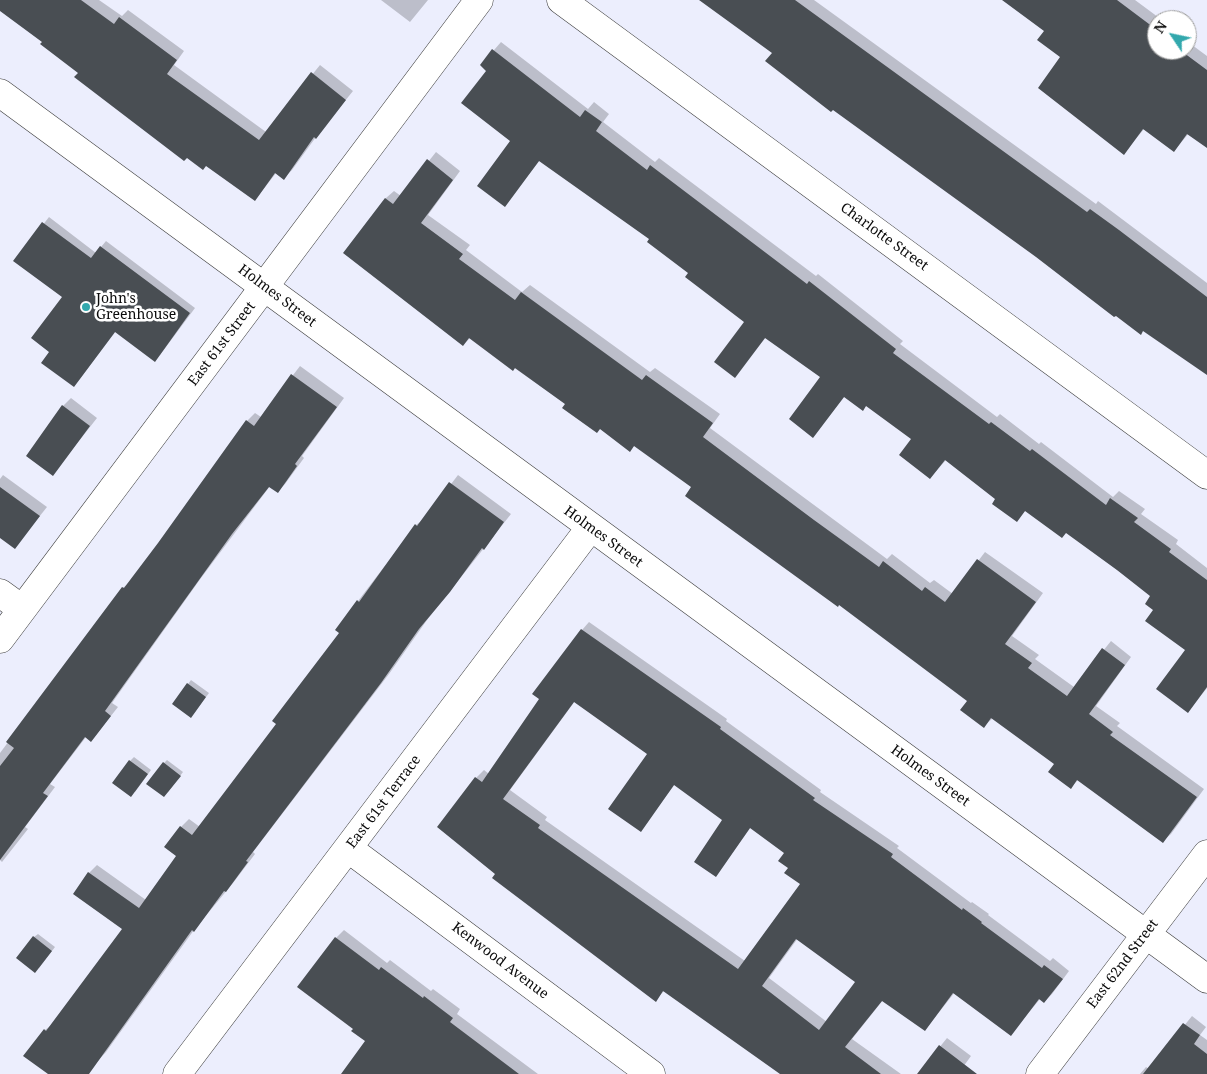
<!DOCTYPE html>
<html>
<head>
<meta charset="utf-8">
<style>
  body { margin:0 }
  #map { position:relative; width:1207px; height:1074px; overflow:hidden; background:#eceefd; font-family:"Noto Serif",serif }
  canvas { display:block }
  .north { position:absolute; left:1147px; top:10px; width:50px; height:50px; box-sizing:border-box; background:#fff; border:1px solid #9d9d9d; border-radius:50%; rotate:304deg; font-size:14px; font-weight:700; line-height:20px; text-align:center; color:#0b0b0b }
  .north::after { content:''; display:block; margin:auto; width:18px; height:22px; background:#32a8ad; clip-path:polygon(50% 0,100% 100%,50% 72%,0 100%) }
</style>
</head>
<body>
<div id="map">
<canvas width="1207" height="1074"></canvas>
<div class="north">N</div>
</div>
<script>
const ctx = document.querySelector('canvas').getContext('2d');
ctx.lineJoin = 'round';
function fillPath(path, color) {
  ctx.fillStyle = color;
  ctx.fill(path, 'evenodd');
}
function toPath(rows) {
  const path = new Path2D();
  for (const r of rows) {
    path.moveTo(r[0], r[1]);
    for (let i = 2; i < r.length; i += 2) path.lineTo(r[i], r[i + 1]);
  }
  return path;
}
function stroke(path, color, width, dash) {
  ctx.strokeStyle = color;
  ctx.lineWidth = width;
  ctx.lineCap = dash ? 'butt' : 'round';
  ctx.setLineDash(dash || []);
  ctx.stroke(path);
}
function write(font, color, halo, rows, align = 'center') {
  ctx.font = font + ' "Noto Serif",serif';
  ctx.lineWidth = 5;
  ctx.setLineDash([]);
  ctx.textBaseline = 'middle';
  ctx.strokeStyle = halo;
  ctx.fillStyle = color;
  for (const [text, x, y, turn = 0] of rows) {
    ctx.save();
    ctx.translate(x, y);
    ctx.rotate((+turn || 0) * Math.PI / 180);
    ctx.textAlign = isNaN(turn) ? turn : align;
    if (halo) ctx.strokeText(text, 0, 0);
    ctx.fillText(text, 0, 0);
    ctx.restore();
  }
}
const shadow = toPath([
  [0,0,99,0,122,16,128,10,184,51,174,65,266,132,320,65,353,91,316,137,292,170,284,178,276,173,255,200,79,73,43,42,0,10],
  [381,0,428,0,410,22],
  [700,0,814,0,1096,204,1098,201,1207,283,1207,373,1144,330,1116,314,773,53],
  [1017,0,1135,0,1162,20,1157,20,1157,50,1187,50,1187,39,1189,41,1188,42,1207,56,1207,147,1189,133,1174,151,1144,129,1124,153,1046,31],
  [501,42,588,109,594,102,609,114,603,122,655,162,659,158,816,276,818,274,903,341,900,344,997,417,1000,414,1039,444,1041,442,1113,497,1119,491,1145,509,1141,514,1178,540,1176,544,1207,568,1207,688,1195,703,1187,711,1187,650,1155,610,1152,596,1066,532,1026,510,1017,520,997,499,946,460,930,478,913,439,867,405,863,409,845,396,813,436,822,377,766,337,735,376,746,322,651,239,540,160,505,205,512,141,488,71,481,65],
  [436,152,460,171,428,215,470,245,466,250,522,292,530,285,650,372,655,368,720,414,710,428,887,559,892,554,930,583,934,580,953,594,985,552,1043,593,1012,636,1039,655,1035,659,1074,687,1111,641,1131,657,1096,706,1120,723,1117,726,1204,789,1171,834,1163,841,1079,779,1071,787,1056,763,993,718,984,726,969,700,693,487,635,445,630,450,471,337,463,345,344,253,386,198,394,191,401,196],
  [49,217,96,253,106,241,195,308,160,355,116,331,79,380,51,352,63,297,15,261],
  [300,366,344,398,302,456,304,458,285,484,277,492,270,486,201,578,112,703,118,707,91,741,86,737,50,784,55,787,25,827,28,829,2,862,0,860,0,753,123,588,132,580,247,421,255,413,261,417],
  [71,398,97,418,53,474,63,406],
  [3,475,47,507,15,547,0,536,0,479],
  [458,475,511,514,427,620,389,674,253,852,255,854,233,883,194,930,106,1052,86,1074,50,1074,45,1030,54,1023,124,929,89,873,97,865,146,900,178,856,181,827,189,819,200,827,277,724,341,633,358,601,416,525,425,518],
  [589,622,727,719,726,721,821,790,820,792,899,846,897,848,971,903,972,902,989,914,988,915,1050,961,1053,958,1069,971,1052,994,1044,1002,1040,999,1011,1034,955,992,925,1030,883,1000,852,1039,901,1074,782,1074,665,990,655,1000,497,874,438,827,476,778,484,770,489,774,541,699,582,630],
  [575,701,648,753,641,830,675,784,724,819,716,875,751,827,785,852,790,868,802,884,745,961,545,820,547,817,510,790],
  [798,938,857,982,827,1022,769,978],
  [191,680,209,693,194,713,188,684],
  [134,757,151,770,135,792,130,761],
  [167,760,183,772,168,792,164,763],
  [344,930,387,963,390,960,431,991,433,989,460,1009,457,1014,538,1074,343,1074,367,1041,355,1029,336,938],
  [38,934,55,947,39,968,34,937],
  [1192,1016,1206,1027,1200,1035,1207,1040,1207,1074,1140,1074,1146,1067,1149,1069],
  [947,1038,971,1056,958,1074,918,1074]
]);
const building = toPath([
  [0,0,81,0,114,24,119,17,177,60,167,74,259,140,311,72,346,100,316,139,314,137,284,180,275,173,255,201,206,166,203,170,187,158,184,161,74,77,78,73,40,44,42,42,0,11],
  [699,0,795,0,1087,212,1090,209,1119,230,1207,297,1207,375,1143,331,1141,335,1116,316,1114,317,1036,257,833,110,831,112,765,61,772,53],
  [1002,0,1117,0,1157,30,1157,50,1180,50,1207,70,1207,148,1187,134,1174,152,1143,129,1124,155,1038,88,1060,57,1037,40,1044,31],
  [492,49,580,117,585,110,602,122,596,131,647,170,650,165,807,284,809,281,896,349,893,353,989,424,991,422,1030,451,1032,449,1106,505,1110,498,1138,518,1134,522,1171,549,1169,552,1207,580,1207,687,1188,713,1156,689,1185,650,1145,621,1153,610,1145,604,1150,596,1117,570,1066,533,1062,538,1025,511,1017,522,992,504,995,499,945,460,930,479,899,455,911,439,866,406,863,411,844,397,813,438,789,419,820,377,765,338,735,378,714,362,744,322,685,277,688,273,647,242,649,239,539,161,505,207,477,186,510,141,461,103,486,71,480,65],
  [427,159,453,180,421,223,463,254,459,259,515,300,521,292,642,380,646,375,713,423,703,437,814,520,879,567,883,561,922,591,925,587,945,602,977,559,1036,602,1005,644,1032,663,1028,668,1067,696,1102,648,1125,665,1089,714,1113,732,1110,735,1197,797,1163,843,1077,780,1071,789,1048,772,1054,764,991,718,984,728,960,710,967,701,839,605,838,607,685,496,691,487,634,446,630,452,600,429,597,433,562,408,565,404,515,368,513,371,469,338,463,346,343,253,385,198,393,204],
  [42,222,91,258,100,246,190,313,155,362,115,332,74,387,41,363,49,352,31,338,62,297,13,261],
  [291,374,337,407,295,464,297,466,278,493,269,487,232,534,105,711,111,716,91,742,85,737,43,793,48,796,0,860,0,766,14,748,6,742,122,587,124,588,158,543,246,420,254,426],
  [62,405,90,426,53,476,26,456],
  [449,482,504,522,484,550,482,548,450,592,419,629,381,683,246,861,248,862,226,892,224,891,194,932,192,930,89,1074,48,1074,23,1056,44,1029,46,1031,122,929,73,894,88,872,139,908,176,856,164,847,180,826,192,835,276,724,272,721,339,633,335,630,357,600,359,602,415,524,417,526],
  [0,487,40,516,15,549,0,538],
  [581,629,721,727,720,729,815,798,813,800,893,854,891,857,962,910,963,908,982,922,981,923,1042,968,1044,965,1063,979,1044,1003,1039,999,1011,1036,953,993,925,1031,882,1001,845,1047,881,1074,780,1074,663,991,656,1002,492,878,495,874,437,827,475,777,482,782,539,699,532,694],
  [574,702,647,754,608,809,641,832,674,785,722,820,694,862,716,877,750,828,784,853,778,861,788,868,784,873,800,884,738,969,538,828,540,825,503,799],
  [796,939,855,982,819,1030,762,986],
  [187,683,206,697,191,718,172,704],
  [129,760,148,774,131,797,112,783],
  [163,762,181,776,164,797,146,784],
  [33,936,52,951,35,973,16,958],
  [335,937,379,970,381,967,423,998,424,996,453,1018,450,1022,519,1074,341,1074,365,1041,351,1031,353,1029,297,987],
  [1183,1023,1200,1035,1194,1044,1207,1054,1207,1074,1143,1074],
  [939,1045,977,1074,917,1074]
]);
const minor = toPath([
  [561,0,1207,475],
  [0,93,1207,979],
  [0,593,22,609],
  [0,639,479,0],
  [349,849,651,1074],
  [177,1074,590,528],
  [1040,1074,1207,854]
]);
const markers = [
  [86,307,5,"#32a8ad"]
];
const streetNames = [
  ["Charlotte Street",884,237,36],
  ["Holmes Street",277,296,37],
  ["East 61st Street",222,344,-53],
  ["Holmes Street",603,537,36],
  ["Holmes Street",930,776,36],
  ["East 61st Terrace",384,802,-53],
  ["Kenwood Avenue",500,961,37],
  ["East 62nd Street",1123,964,-53]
];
const poiNames = [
  ["John's",96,299],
  ["Greenhouse",96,315]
];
fillPath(shadow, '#0003');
fillPath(building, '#494e53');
stroke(minor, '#3e3e3e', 29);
stroke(minor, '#fff', 28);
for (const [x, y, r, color] of markers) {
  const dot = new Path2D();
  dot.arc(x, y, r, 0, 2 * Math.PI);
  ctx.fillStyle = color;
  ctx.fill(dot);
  stroke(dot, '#fff', 2);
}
write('14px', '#0b0b0b', '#fff', streetNames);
write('14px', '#0b0b0b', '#fff', poiNames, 'left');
</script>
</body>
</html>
